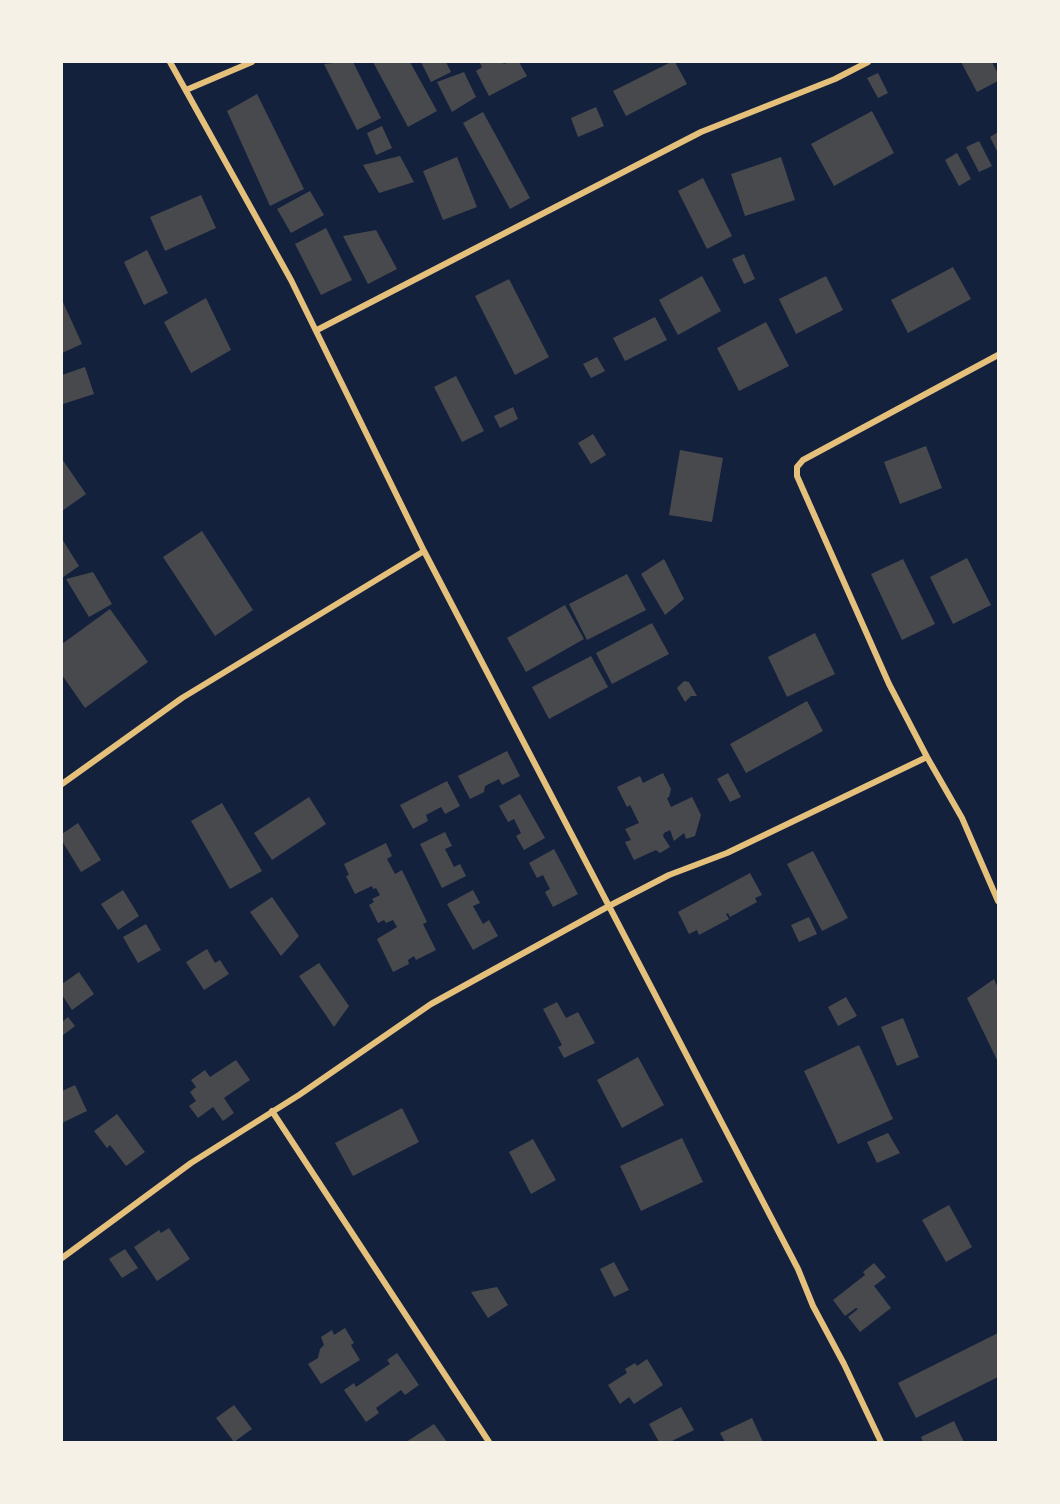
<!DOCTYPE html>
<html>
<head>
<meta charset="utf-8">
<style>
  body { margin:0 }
  #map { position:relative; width:1060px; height:1504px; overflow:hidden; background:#14213d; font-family:"PT Sans Narrow",sans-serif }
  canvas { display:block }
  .frame { position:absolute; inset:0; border:63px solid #f6f1e7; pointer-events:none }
</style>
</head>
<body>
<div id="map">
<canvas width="1060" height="1504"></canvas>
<div class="frame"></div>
</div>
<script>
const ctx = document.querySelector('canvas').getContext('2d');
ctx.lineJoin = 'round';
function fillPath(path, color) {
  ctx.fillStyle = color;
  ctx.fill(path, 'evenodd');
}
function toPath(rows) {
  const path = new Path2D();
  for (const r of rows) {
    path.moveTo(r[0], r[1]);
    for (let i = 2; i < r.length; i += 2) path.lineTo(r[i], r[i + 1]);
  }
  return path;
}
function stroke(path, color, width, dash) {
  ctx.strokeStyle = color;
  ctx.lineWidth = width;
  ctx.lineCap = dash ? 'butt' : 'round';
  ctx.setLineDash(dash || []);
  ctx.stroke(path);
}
const building = toPath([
  [342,62,353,62,381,118,357,130,324,64],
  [373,62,410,62,437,111,408,127],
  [421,62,446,62,451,72,431,82],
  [483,62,502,62,504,64,509,62,519,62,527,76,489,96,476,71,482,67,480,63],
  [671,62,675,62,687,84,626,116,613,91],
  [961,62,992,62,998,74,998,81,977,92],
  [464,72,476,97,452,112,437,82],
  [878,73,888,93,878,98,867,78],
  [257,94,304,189,270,206,227,111],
  [596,107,604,126,578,137,571,118],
  [872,111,894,153,834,186,811,144],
  [483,112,530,198,510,209,463,123],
  [382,126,392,148,376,155,367,133],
  [998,132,998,153,990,137],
  [979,141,992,166,979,172,966,147],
  [957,153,971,179,959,186,945,160],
  [400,156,414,182,379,193,363,165],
  [457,157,477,207,443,220,423,171],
  [781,157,795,200,745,216,731,174],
  [703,178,732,236,707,249,678,191],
  [310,191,324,215,291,233,277,209],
  [201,195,216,228,165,251,150,217],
  [326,228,352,280,321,295,295,244],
  [376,230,397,269,368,284,343,236],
  [147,250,168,293,144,305,124,262],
  [744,254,755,279,744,284,732,259],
  [953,267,971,299,908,333,891,300],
  [702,276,721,311,678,335,659,300],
  [826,276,843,310,796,334,779,299],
  [509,279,549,357,515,375,475,296],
  [206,298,231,350,191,373,164,322],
  [62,300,82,344,62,353],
  [655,317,667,340,625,361,613,338],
  [766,322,789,366,739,391,717,348],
  [597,357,605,371,591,378,583,364],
  [85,367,94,394,63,404,62,375],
  [456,376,484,431,462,442,434,387],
  [513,407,518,419,500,428,494,416],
  [593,434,606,455,591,464,578,443],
  [926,446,942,488,900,504,884,462],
  [680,450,723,458,712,522,669,515],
  [62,459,86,494,62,511],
  [202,531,253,610,215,636,163,557],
  [62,539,79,566,62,578],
  [967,558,991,605,953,624,930,577],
  [664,559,684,599,665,615,641,574],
  [903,559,935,624,902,640,871,574],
  [93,572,112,604,89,617,66,579],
  [627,574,646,610,587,640,569,604],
  [565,605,584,639,526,672,507,638],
  [110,609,148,662,85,708,62,675,62,644],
  [652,623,669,654,612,684,596,653],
  [815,633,835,674,787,697,768,657],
  [591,656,608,687,549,719,532,687],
  [684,681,689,682,697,696,691,696,685,702,677,688],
  [807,701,823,731,746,773,730,744],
  [507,751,520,776,502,785,499,779,485,786,484,792,470,799,458,776],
  [663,773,671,789,669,797,667,798,671,807,692,797,701,815,695,836,686,839,684,833,674,841,670,830,664,833,663,836,670,847,660,853,656,850,634,860,625,842,631,840,625,829,639,823,630,805,627,807,617,787,640,776,643,783],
  [728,773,741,797,730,802,717,779],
  [447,781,460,806,445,814,441,807,426,815,428,821,413,829,400,805],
  [520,794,545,838,524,850,516,836,521,833,514,819,508,822,499,806],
  [309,797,326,824,272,860,254,833],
  [222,803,262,871,230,889,191,821],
  [78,823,101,860,81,872,62,841,62,834],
  [445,832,452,846,445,849,454,867,460,864,466,876,442,888,420,844],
  [386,843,392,856,387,859,395,874,402,870,427,922,423,924,436,950,416,960,414,956,408,960,409,964,393,972,377,939,397,927,393,920,386,923,384,920,378,923,369,905,374,902,372,899,380,895,376,888,373,889,372,886,355,894,346,876,349,875,344,864],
  [554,849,578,894,553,907,545,892,550,889,543,875,537,878,529,863],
  [813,851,848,918,822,931,787,864],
  [750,873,762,895,755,898,757,902,730,917,728,913,726,914,729,919,699,935,697,930,689,934,678,912],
  [123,890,139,916,118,930,101,904],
  [473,890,480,903,473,906,483,924,489,920,498,936,473,950,447,904],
  [272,897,299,936,281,956,250,912],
  [809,917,817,934,799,942,791,925],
  [146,924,161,950,138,963,123,937],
  [207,949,215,963,220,960,229,974,204,990,186,962],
  [319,963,349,1006,334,1027,299,976],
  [79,972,94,994,72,1010,62,995,62,984],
  [994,979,998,988,998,1062,967,998],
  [846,997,857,1016,838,1026,828,1007],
  [557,1002,566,1018,578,1012,595,1043,564,1058,558,1047,562,1045,543,1009],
  [68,1017,75,1026,62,1036,62,1022],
  [903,1018,919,1057,897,1066,881,1027],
  [859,1045,893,1119,838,1144,804,1071],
  [638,1057,664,1105,622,1128,597,1080],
  [236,1060,250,1080,224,1098,234,1113,223,1121,213,1107,198,1118,189,1106,196,1101,190,1092,196,1087,191,1080,205,1070,210,1077],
  [75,1085,87,1111,62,1123,62,1091],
  [402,1108,419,1142,353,1176,335,1143],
  [117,1114,145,1152,126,1166,110,1145,107,1148,94,1131],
  [888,1133,900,1153,877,1163,867,1142],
  [682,1138,703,1182,641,1211,620,1166],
  [533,1139,556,1180,531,1194,509,1152],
  [949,1205,972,1247,946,1262,922,1220],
  [169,1228,190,1259,157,1281,134,1247,159,1230,161,1233],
  [125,1249,138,1268,122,1278,109,1259],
  [614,1262,629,1290,614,1297,600,1269],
  [874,1263,886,1277,874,1286,891,1308,860,1332,848,1317,858,1309,856,1308,845,1316,833,1300,865,1275,863,1272],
  [497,1287,508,1305,488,1318,471,1292],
  [345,1328,354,1343,351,1345,360,1360,321,1384,308,1364,318,1358,320,1349,324,1345,321,1337,332,1330,334,1335],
  [998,1333,998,1377,916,1418,898,1383],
  [397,1353,419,1385,405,1395,401,1390,376,1408,379,1413,366,1422,344,1390,354,1383,356,1387,390,1364,387,1360],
  [647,1359,663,1385,634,1404,629,1397,620,1404,608,1385,627,1373,625,1369,635,1363,637,1366],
  [234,1405,252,1429,234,1442,216,1418],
  [681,1407,694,1430,670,1442,659,1442,649,1424],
  [752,1418,763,1442,725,1442,720,1433],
  [954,1421,964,1442,923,1442,921,1437],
  [434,1424,447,1442,406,1442]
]);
const minor = toPath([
  [186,90,252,62],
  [317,330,701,132,835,79,868,62],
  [998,355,803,460,797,467,797,476,889,684,927,757,962,818,998,901],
  [424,551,798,1269,813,1306,844,1364,881,1442],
  [62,784,182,698,424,551,291,280,170,62],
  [272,1111,489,1442],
  [62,1258,191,1163,299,1095,431,1004,609,906,669,875,727,853,927,757]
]);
fillPath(building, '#48494c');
stroke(minor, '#e5c07b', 6);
</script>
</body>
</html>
